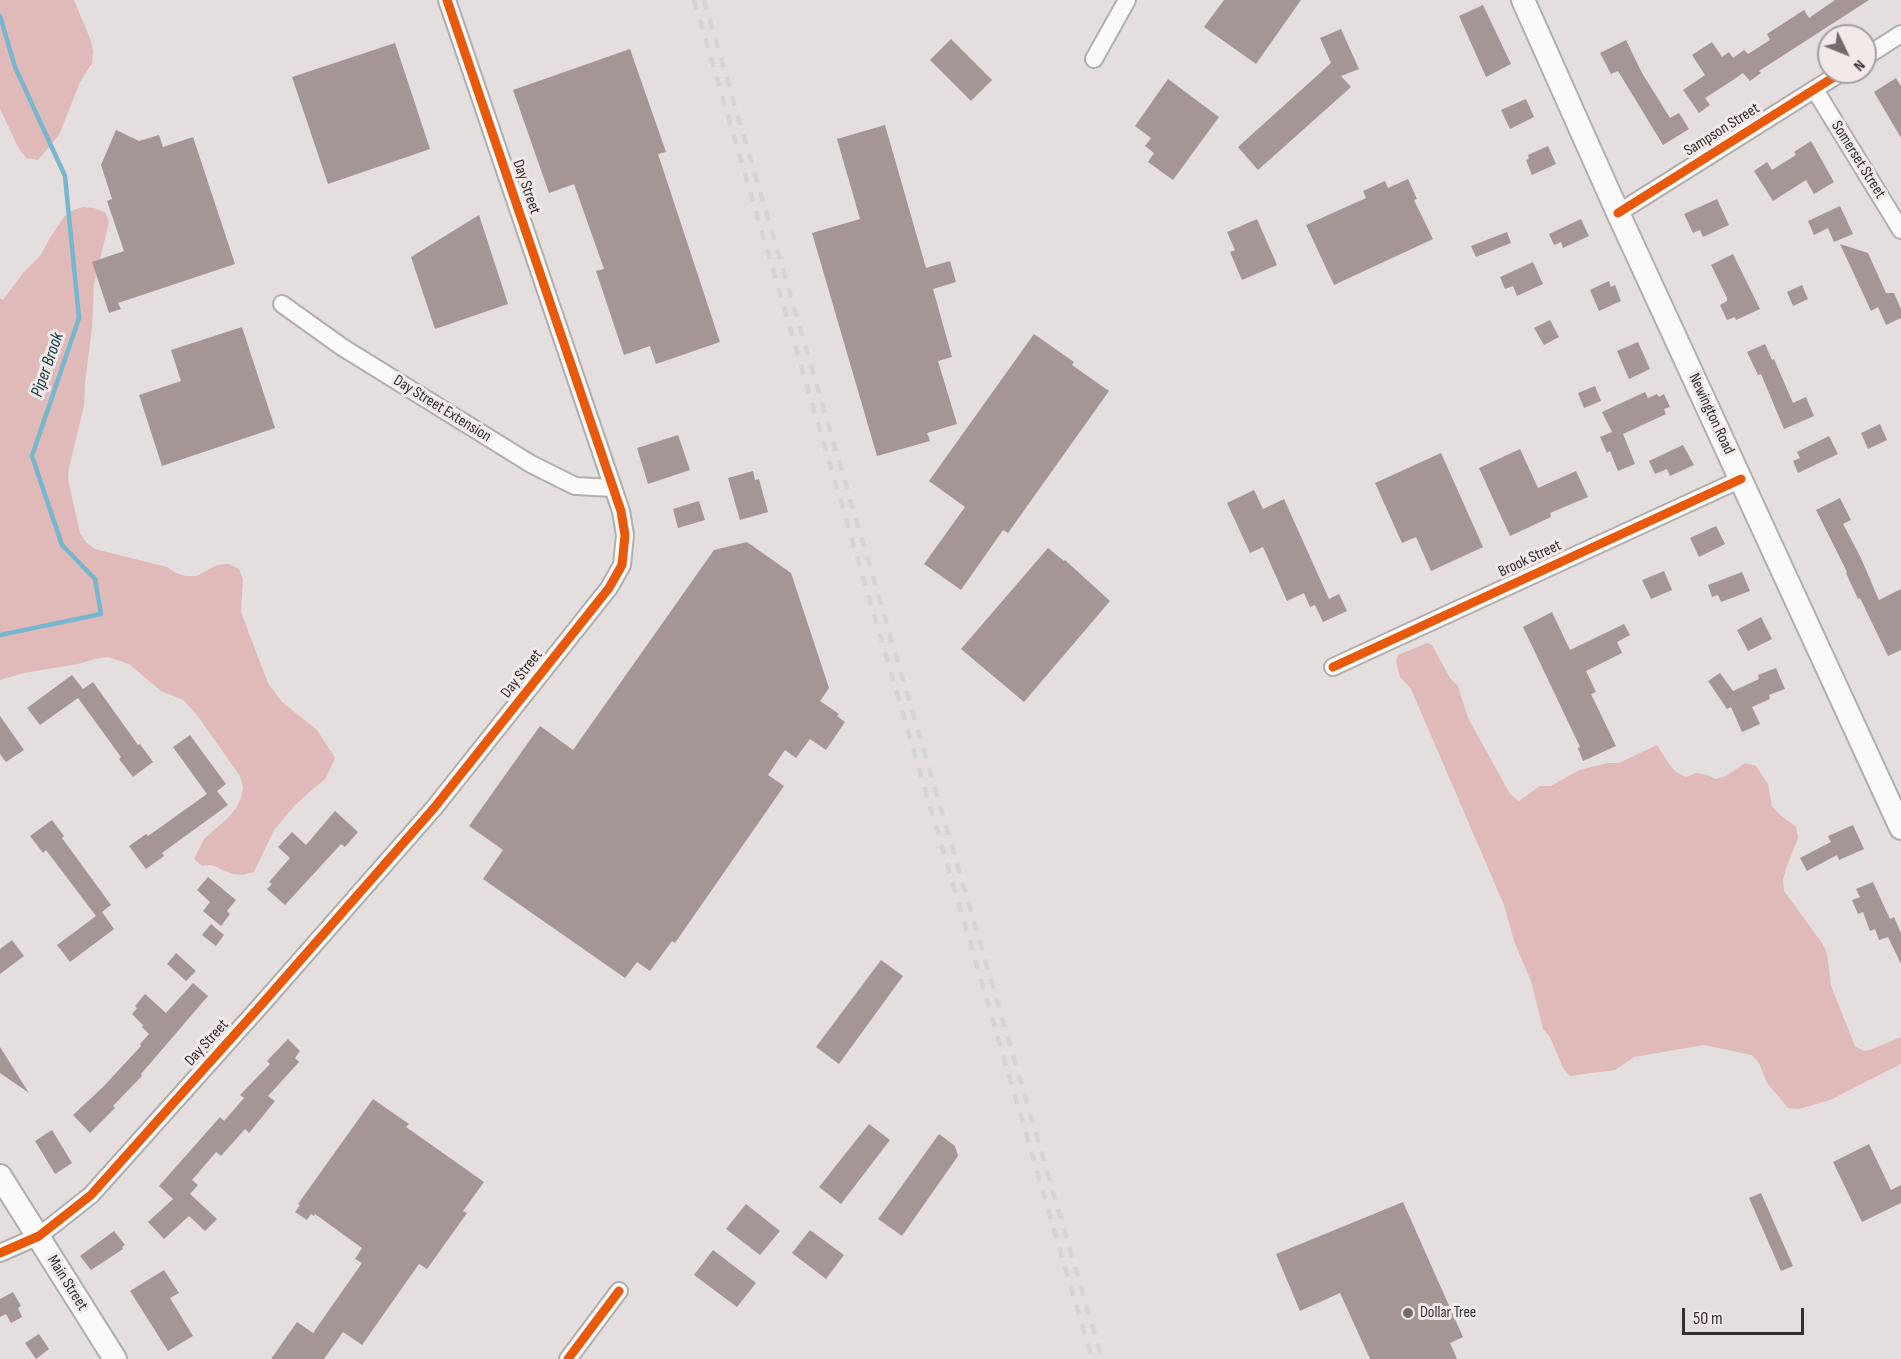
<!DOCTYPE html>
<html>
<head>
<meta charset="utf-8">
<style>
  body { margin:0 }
  #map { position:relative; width:1901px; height:1359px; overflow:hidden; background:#e4dede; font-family:"Sofia Sans Condensed",sans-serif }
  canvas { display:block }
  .north { position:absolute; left:1817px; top:24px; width:60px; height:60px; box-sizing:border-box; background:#f4e9e9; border:2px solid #a79f9f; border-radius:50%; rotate:133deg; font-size:16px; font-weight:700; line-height:24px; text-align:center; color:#343030 }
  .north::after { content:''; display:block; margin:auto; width:21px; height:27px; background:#726d6d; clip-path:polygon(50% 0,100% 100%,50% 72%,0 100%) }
  .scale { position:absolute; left:1682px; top:1308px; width:122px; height:27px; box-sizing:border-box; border:3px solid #343030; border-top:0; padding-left:8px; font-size:18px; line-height:21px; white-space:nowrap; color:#343030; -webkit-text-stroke:4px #f4e9e9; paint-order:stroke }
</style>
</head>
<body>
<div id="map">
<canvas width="1901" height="1359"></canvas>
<div class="north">N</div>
<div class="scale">50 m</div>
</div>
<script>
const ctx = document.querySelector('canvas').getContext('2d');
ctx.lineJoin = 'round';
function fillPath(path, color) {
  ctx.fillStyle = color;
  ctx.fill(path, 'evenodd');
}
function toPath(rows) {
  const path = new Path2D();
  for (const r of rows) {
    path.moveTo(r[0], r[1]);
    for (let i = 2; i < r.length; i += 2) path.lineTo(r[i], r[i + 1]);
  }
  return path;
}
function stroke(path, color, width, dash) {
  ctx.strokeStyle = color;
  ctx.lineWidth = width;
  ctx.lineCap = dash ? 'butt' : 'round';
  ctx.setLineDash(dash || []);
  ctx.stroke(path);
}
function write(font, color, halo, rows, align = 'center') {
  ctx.font = font + ' "Sofia Sans Condensed",sans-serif';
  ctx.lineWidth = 6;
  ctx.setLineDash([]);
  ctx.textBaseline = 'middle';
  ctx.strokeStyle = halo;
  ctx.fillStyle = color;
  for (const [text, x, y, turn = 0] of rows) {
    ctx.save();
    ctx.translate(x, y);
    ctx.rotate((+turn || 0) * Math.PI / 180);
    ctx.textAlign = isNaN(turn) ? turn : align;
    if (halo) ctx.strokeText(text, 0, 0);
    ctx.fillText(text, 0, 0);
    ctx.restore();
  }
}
const green = toPath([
  [0,0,74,0,91,41,93,52,92,63,80,82,59,135,38,160,26,158,19,149,0,109],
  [83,207,94,208,105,212,109,222,94,284,92,328,85,383,84,406,69,468,68,479,80,533,86,542,95,549,167,567,176,573,186,576,197,576,217,565,229,564,239,569,243,579,241,612,268,683,282,702,317,730,335,758,326,778,295,805,274,830,254,872,243,875,232,874,212,865,202,866,194,859,204,839,229,817,236,808,241,798,243,787,240,776,197,715,183,700,161,691,129,664,108,657,98,658,78,664,24,673,0,680,0,298,3,300,23,273,40,256,51,236,64,217,73,210],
  [1427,643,1432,645,1450,678,1458,686,1468,718,1510,794,1519,801,1540,786,1551,786,1579,770,1608,763,1619,763,1657,745,1669,764,1676,772,1686,777,1696,773,1707,775,1716,779,1726,776,1745,763,1756,766,1768,784,1772,806,1779,814,1796,827,1798,838,1786,869,1783,880,1784,891,1822,943,1827,953,1831,986,1855,1046,1864,1051,1870,1050,1901,1037,1901,1064,1830,1100,1799,1109,1788,1108,1767,1083,1759,1063,1752,1055,1704,1045,1634,1057,1615,1070,1570,1076,1563,1068,1550,1037,1543,1029,1531,981,1514,941,1504,905,1411,689,1400,677,1396,661,1398,655]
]);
const stream = toPath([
  [0,16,15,67,65,176,79,318,32,456,62,545,95,579,101,614,0,635]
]);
const building = toPath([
  [1224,0,1301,0,1256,64,1204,27],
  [1835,0,1869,0,1759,71,1761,73,1750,81,1743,73,1733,80,1705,98,1710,105,1699,113,1683,90,1705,75,1692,55,1712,42,1722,57,1729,52,1733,58,1744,50,1748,54,1770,40,1767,34,1804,10,1809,18],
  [1483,5,1511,64,1486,77,1459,16],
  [1341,29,1359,69,1341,76,1351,87,1258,170,1238,147,1331,63,1320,38],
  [951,39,992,80,971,101,930,60],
  [1626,40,1642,73,1670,118,1679,113,1689,129,1663,145,1618,71,1611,74,1600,53],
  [395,43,430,149,328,184,292,77],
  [630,49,666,152,658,154,720,342,656,364,650,346,624,355,596,271,604,269,574,184,549,193,513,90],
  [1896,78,1901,86,1901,138,1874,92],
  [1168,79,1219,117,1173,180,1148,162,1154,153,1145,146,1151,138,1135,126],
  [1526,99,1534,117,1510,129,1501,110],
  [885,125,926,268,950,261,956,282,933,289,952,357,938,361,957,424,927,433,930,441,877,456,812,233,860,219,837,139],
  [116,130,139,141,159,135,163,147,193,137,235,264,118,303,121,309,109,313,92,262,124,251,107,201,112,199,101,165],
  [1811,141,1834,182,1814,194,1806,180,1773,201,1754,171,1767,162,1772,170,1796,155,1794,152],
  [1548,146,1556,164,1532,175,1526,160,1529,159,1528,155],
  [1408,179,1417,199,1414,200,1433,239,1334,285,1306,225,1366,198,1363,191,1385,181,1388,188],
  [1717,199,1729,225,1703,237,1700,230,1693,233,1684,214],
  [1840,206,1853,234,1834,242,1828,228,1814,235,1808,221],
  [479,215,508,304,435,329,411,257],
  [1257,219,1277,265,1242,280,1230,252,1235,250,1227,232],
  [1581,219,1589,236,1563,248,1561,242,1554,245,1549,234],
  [1507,232,1511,243,1476,257,1471,246],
  [1840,244,1868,253,1886,293,1894,293,1901,309,1901,318,1886,325,1878,307,1871,311],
  [1733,254,1760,309,1736,320,1735,317,1727,320,1720,305,1727,301,1727,298,1711,265],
  [1533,262,1543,284,1517,296,1513,286,1505,289,1500,277],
  [1609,281,1611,287,1615,285,1621,301,1599,311,1590,290],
  [1802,285,1808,299,1793,306,1787,292],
  [1550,320,1559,337,1544,345,1534,328],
  [242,327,275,428,162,466,139,395,181,381,171,350],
  [1034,334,1074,362,1072,365,1109,391,1008,533,1003,530,961,590,924,564,965,507,929,481],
  [1638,342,1650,369,1629,379,1617,351],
  [1765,344,1772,360,1774,359,1793,403,1806,397,1814,416,1784,429,1761,374,1758,375,1747,352],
  [1595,386,1601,401,1584,408,1578,393],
  [1645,392,1648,398,1657,394,1659,397,1664,394,1670,407,1664,409,1666,414,1623,434,1635,464,1618,471,1610,451,1607,453,1600,437,1612,432,1602,412],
  [1880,424,1887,440,1868,449,1861,433],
  [678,435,690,470,648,484,637,448],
  [1829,436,1838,454,1798,473,1793,461,1800,458,1797,452],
  [1683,445,1694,465,1670,476,1667,469,1655,474,1649,461],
  [1520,449,1538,488,1576,471,1588,497,1550,513,1551,517,1510,536,1479,468],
  [1441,453,1483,547,1431,571,1416,537,1402,543,1375,483],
  [753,471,755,480,759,479,768,512,740,520,728,478],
  [1254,490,1263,509,1284,499,1329,599,1339,594,1347,611,1323,622,1315,605,1310,607,1304,593,1287,601,1263,547,1250,553,1227,503],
  [1840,498,1851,520,1843,524,1860,556,1879,600,1901,589,1901,650,1888,656,1860,598,1858,599,1846,573,1847,572,1816,510],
  [699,501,705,520,678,528,673,509],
  [1716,526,1725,544,1699,557,1690,538],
  [747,542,791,573,829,688,820,701,839,714,837,716,845,722,826,750,810,739,796,758,785,750,768,775,784,786,675,943,672,941,650,971,637,962,625,978,483,879,503,850,469,826,540,726,573,750,714,550],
  [1048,548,1064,561,1065,560,1110,601,1024,702,961,649],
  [1664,571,1672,590,1651,599,1642,580],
  [1742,572,1750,591,1721,602,1718,595,1712,597,1708,585],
  [1552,612,1570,650,1624,624,1630,635,1617,642,1622,653,1586,671,1596,692,1591,694,1616,746,1583,761,1578,748,1580,747,1523,627],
  [1761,617,1772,639,1748,651,1737,630],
  [1776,668,1785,689,1769,695,1770,699,1752,707,1760,724,1742,732,1731,707,1727,709,1708,681,1720,673,1733,691,1759,679,1758,675],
  [72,675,83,689,93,682,138,745,140,744,153,762,133,777,119,759,121,757,78,698,40,725,27,708],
  [0,716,24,750,6,762,0,754],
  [190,735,226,784,217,791,228,805,162,853,164,856,146,869,129,846,146,834,148,836,207,794,173,747],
  [335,811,358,832,345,847,341,844,285,905,267,889,272,884,269,882,290,858,278,847,292,832,306,845],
  [52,820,64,836,62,838,111,905,102,912,114,929,70,962,57,945,96,916,46,850,43,853,30,836],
  [1853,825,1864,849,1839,860,1837,855,1807,871,1800,858,1831,842,1828,836],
  [208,877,236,900,227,911,230,914,221,926,203,911,210,902,197,890],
  [1873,882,1890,919,1894,917,1901,933,1901,964,1888,937,1879,940,1875,929,1870,931,1863,912,1858,914,1852,900,1860,897,1856,889],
  [211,924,224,935,216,946,202,935],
  [12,940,24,956,0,974,0,949],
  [176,953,196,971,186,981,167,964],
  [881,960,903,976,839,1064,816,1047],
  [193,983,208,996,141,1074,142,1076,113,1106,115,1108,90,1133,73,1115,103,1087,141,1046,140,1044,149,1034,142,1027,143,1025,132,1014,137,1008,135,1006,145,994,166,1013],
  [288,1039,300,1051,295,1058,299,1062,268,1096,275,1101,249,1133,245,1129,221,1156,216,1152,192,1180,198,1185,190,1194,217,1219,205,1231,189,1216,164,1239,148,1222,173,1199,159,1186,220,1117,224,1121,244,1098,240,1095,270,1064,267,1061],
  [0,1047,29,1093,0,1073],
  [373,1099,409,1124,406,1127,484,1182,463,1211,467,1213,427,1269,419,1264,362,1345,343,1332,324,1359,271,1359,297,1322,313,1333,362,1263,355,1259,362,1248,315,1214,314,1216,311,1214,307,1220,295,1212,300,1205,298,1204],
  [869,1124,890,1140,841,1204,819,1187],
  [52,1130,72,1163,55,1174,35,1141],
  [939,1134,955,1146,958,1156,902,1236,878,1219],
  [1869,1144,1891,1190,1901,1185,1901,1203,1862,1222,1833,1162],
  [1761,1193,1793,1266,1781,1271,1749,1198],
  [1403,1202,1463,1337,1450,1343,1457,1359,1370,1359,1340,1293,1300,1311,1276,1254],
  [746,1204,780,1231,760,1255,726,1229],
  [810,1230,844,1255,826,1279,792,1253],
  [114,1231,125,1245,122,1247,123,1249,91,1270,80,1256],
  [713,1250,756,1283,737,1307,694,1275],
  [164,1270,179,1293,170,1298,193,1336,168,1351,130,1291],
  [13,1292,21,1306,18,1308,22,1317,11,1323,6,1314,0,1317,0,1299],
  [39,1334,49,1349,36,1359,25,1343]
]);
const street = toPath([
  [1865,57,1901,34],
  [1094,59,1127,0],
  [1815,90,1901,230],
  [1618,213,1842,72],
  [282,304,342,347,531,464,575,486,613,488],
  [1333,667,1741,479],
  [0,1253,39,1236,91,1195,262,1004,434,808,609,588,622,565,625,535,621,511,447,0],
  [568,1359,619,1291]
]);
const secondary = toPath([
  [1523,0,1618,213,1901,828],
  [0,1176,115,1359]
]);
const rail = toPath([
  [694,0,1092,1359],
  [704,0,1102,1359]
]);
const cycleway = toPath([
  [1618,213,1842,72],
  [1333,667,1741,479],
  [0,1253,39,1236,91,1195,262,1004,434,808,609,588,622,565,625,535,621,511,447,0],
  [568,1359,619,1291]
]);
const markers = [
  [1408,1313,6,"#726d6d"]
];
const streetNames = [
  ["Sampson Street",1722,130,-32],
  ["Somerset Street",1858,160,58],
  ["Day Street",526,187,71],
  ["Day Street Extension",442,409,32],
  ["Newington Road",1711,414,65],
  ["Brook Street",1530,559,-25],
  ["Day Street",522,674,-52],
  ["Day Street",207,1043,-48],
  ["Main Street",67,1283,58]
];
const poiNames = [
  ["Dollar Tree",1420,1313]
];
const waterNames = [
  ["Piper Brook",48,365,-71]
];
fillPath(green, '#e0bab9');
stroke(stream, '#78b6ce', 4.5);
fillPath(building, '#a69595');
stroke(street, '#b2aeae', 20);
stroke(secondary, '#b2aeae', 26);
stroke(street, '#fbfafa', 16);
stroke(secondary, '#fbfafa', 22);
stroke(rail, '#d5d3d3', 4.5, [10, 10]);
stroke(cycleway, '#e8590c', 9);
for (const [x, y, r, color] of markers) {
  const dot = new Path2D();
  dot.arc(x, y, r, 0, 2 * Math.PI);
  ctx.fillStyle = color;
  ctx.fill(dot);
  stroke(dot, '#f4e9e9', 2);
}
write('16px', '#343030', '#f4e9e9', streetNames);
write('16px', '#343030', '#f4e9e9', poiNames, 'left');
write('italic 18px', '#194250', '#f4e9e9', waterNames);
</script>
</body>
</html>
